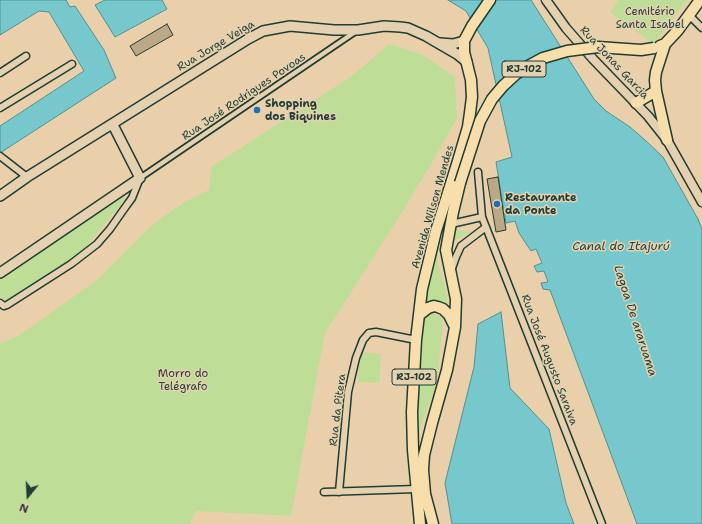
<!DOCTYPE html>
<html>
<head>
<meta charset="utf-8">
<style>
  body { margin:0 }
  #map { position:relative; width:702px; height:524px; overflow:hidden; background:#e9d0ab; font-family:"Shantell Sans",sans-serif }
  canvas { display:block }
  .north { position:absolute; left:8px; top:476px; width:40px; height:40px; -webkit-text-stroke:3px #e5d1af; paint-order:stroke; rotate:198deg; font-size:11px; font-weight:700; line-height:16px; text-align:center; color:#1f3d34 }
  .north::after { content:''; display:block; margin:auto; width:14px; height:18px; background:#1f3d34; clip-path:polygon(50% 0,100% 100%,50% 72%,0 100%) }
</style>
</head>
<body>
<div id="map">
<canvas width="702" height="524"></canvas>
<div class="north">N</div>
</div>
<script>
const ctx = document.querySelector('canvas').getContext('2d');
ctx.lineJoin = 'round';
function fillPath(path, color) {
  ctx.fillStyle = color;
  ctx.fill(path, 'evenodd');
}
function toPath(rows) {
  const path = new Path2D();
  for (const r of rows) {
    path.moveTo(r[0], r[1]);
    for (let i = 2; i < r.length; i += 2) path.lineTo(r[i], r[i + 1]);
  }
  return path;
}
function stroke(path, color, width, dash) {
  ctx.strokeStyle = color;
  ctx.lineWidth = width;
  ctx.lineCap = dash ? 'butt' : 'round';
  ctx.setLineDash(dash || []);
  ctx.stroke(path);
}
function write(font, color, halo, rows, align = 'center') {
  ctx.font = font + ' "Shantell Sans",sans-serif';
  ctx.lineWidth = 3;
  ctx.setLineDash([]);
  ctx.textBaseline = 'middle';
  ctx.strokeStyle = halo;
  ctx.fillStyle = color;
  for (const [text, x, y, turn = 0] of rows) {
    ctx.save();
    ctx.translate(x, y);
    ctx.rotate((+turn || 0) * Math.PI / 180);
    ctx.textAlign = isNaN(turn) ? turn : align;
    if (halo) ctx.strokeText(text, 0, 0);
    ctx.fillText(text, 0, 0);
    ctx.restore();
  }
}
const green = toPath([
  [618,0,687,0,656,41,652,43,610,12],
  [389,44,423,55,455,77,457,118,434,159,396,222,325,333,291,516,196,511,190,524,0,524,0,344,18,336,96,281,152,225,183,203,209,190,211,167,352,76],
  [123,197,125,198,121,204,82,252,5,303,0,295,0,278],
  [455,228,464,231,473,231,457,239,451,244],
  [438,237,438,263,446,291,448,309,422,305],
  [431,313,440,316,443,324,437,382,421,426,415,452,421,332,424,320,427,316],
  [360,352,381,354,379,383,358,382]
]);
const water = toPath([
  [0,0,66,0,70,7,75,6,104,50,116,78,0,153,0,126,84,71,49,12,39,11,0,35,0,0],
  [105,0,162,0,167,9,115,37,95,5,105,0],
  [448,0,531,0,594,99,606,111,630,127,645,140,663,157,698,219,702,229,702,524,637,524,550,290,543,289,541,283,548,282,544,271,537,272,534,266,542,263,536,249,531,251,519,233,515,221,506,223,496,162,512,157,488,48,466,11,448,0],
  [501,312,510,388,549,429,566,503,574,524,452,524,445,483,474,367,478,324,501,312]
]);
const building = toPath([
  [167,24,173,35,136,56,130,46,167,24],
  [498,177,506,230,496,232,487,179,498,177]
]);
const pedestrian = toPath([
  [140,178,355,32]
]);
const minor = toPath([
  [690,16,702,28],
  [0,73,26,56],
  [0,108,72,64],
  [0,156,27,177],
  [478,172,482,217,602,524],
  [451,224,482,217],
  [451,271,456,257,461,246,486,227],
  [0,303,4,306,7,305,71,264,97,244,110,229,124,209,132,198,140,178],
  [324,492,416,489],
  [339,492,348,392,356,358,363,340,369,333,376,332,416,340]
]);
const tertiary = toPath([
  [546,0,566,28,593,59,648,116,667,140,702,202]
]);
const secondary = toPath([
  [440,43,453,44,464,41],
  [0,196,27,177,248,39,263,31,290,26,334,30,358,30,384,26,400,27,408,28,426,36,457,54,467,62],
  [0,273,140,178,113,125]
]);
const primary = toPath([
  [665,44,656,72,655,80,656,91,667,140],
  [660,46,665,44,678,30,700,0],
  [636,103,656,91],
  [419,315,428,308,434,306,438,307,443,309,449,315,455,327],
  [420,524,413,450,412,412,416,340,422,289,436,231,458,161,468,127,470,113,472,97,471,80,464,52,464,41,472,26,490,0],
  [433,524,425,494,423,470,424,455,432,423,447,370,455,327,456,299,446,250,453,212,460,183]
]);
const primaryBridge = toPath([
  [460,183,480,121,492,99,503,86,516,74,530,65,543,58,567,51,598,47,641,50,654,48]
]);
const markers = [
  [257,110,4,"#1f6fb2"],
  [497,204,4,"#1f6fb2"]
];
const shields = [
  [524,69,44],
  [414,377,44]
];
const shieldNames = [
  ["RJ-102",524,69],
  ["RJ-102",414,377]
];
const parkNames = [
  ["Cemitério",650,12],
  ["Santa Isabel",650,25],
  ["Morro do",183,374],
  ["Telégrafo",183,387]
];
const streetNames = [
  ["Rua Jorge Veiga",216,46,-31],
  ["Rua Jonas Garcia",614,63,47],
  ["Rua José Rodrigues Povoas",244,97,-34],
  ["Avenida Wilson Mendes",433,207,-74],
  ["Rua José Augusto Saraiva",549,360,69],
  ["Rua da Pitera",338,410,-83]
];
const poiNames = [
  ["Shopping",265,104],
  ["dos Biquines",265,117],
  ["Restaurante",505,198],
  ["da Ponte",505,211]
];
const waterNames = [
  ["Canal do Itajurú",621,247],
  ["Lagoa De araruama",635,321,72]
];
fillPath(green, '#bede97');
fillPath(water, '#76c8cd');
stroke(water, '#539090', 1);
fillPath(building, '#bca886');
stroke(building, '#1f3d34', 1);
stroke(pedestrian, '#1f3d34', 8);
stroke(minor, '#1f3d34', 9);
stroke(tertiary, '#1f3d34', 11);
stroke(secondary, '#1f3d34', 12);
stroke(primary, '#1f3d34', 13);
stroke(pedestrian, '#e5d1af', 4.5);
stroke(minor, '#e5d1af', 6);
stroke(tertiary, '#e5d1af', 8);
stroke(secondary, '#e5d1af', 9);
stroke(primary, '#f8deab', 10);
stroke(primaryBridge, '#1f3d34', 13, []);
stroke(primaryBridge, '#f8deab', 10);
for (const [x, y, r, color] of markers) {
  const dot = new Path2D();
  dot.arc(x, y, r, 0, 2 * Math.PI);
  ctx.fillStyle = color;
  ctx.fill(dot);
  stroke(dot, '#e5d1af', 1.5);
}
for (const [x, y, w] of shields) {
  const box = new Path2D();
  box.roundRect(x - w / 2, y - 8, w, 16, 3);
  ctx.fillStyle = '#e5d1af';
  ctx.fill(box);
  stroke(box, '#1f3d34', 1);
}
write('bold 10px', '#1f3d34', null, shieldNames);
write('11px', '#274539', '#e5d1af', parkNames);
write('11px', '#1f3d34', '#e5d1af', streetNames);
write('bold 11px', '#1f3d34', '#e5d1af', poiNames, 'left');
write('italic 12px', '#23443c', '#e5d1af', waterNames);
</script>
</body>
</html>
